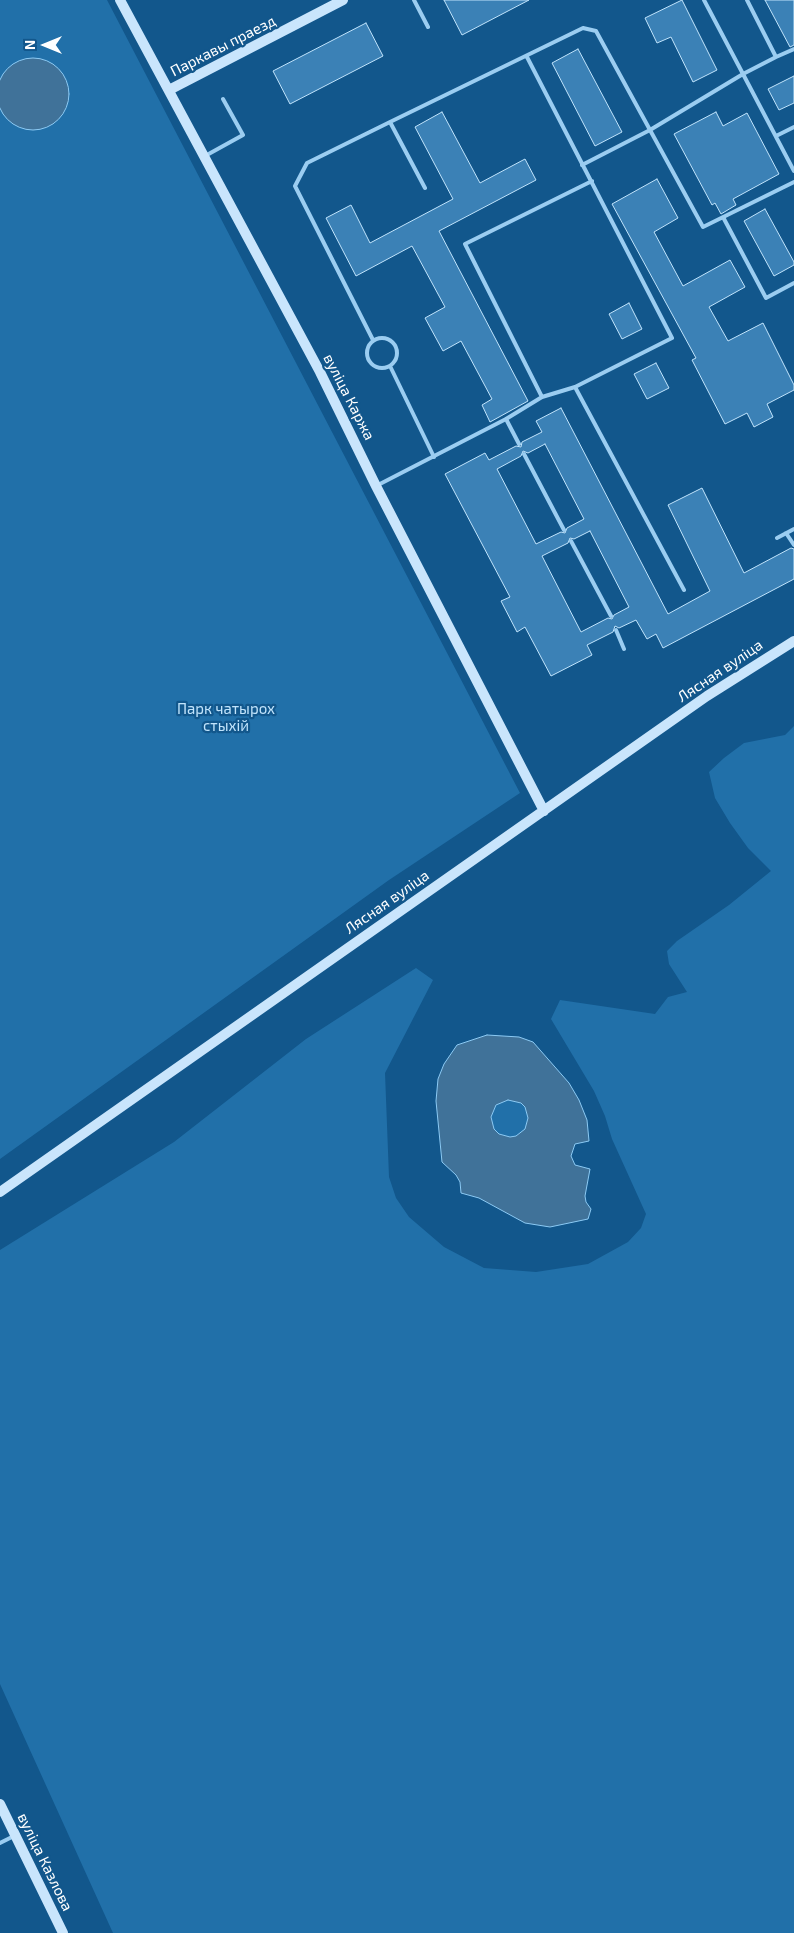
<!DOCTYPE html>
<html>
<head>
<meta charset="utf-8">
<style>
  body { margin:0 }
  #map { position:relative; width:794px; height:1933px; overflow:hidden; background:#12578c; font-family:"Exo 2",sans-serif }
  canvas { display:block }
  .north { position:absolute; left:20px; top:20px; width:50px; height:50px; -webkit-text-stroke:4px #12578c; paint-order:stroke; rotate:270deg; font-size:14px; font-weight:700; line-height:20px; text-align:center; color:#fff }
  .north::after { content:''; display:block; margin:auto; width:18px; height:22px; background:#fff; clip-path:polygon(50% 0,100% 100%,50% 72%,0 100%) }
</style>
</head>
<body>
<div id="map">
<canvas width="794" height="1933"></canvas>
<div class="north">N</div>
</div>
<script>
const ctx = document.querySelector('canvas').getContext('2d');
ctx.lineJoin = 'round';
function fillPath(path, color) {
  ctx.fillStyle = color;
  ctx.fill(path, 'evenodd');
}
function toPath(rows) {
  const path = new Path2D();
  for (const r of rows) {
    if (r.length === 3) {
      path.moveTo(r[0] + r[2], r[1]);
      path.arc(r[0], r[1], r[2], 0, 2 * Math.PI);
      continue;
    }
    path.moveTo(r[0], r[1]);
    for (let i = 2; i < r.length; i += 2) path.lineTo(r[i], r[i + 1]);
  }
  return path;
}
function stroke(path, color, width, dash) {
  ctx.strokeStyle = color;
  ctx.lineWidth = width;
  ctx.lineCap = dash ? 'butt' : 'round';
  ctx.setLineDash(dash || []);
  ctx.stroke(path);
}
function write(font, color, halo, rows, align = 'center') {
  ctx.font = font + ' "Exo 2",sans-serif';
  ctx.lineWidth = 4.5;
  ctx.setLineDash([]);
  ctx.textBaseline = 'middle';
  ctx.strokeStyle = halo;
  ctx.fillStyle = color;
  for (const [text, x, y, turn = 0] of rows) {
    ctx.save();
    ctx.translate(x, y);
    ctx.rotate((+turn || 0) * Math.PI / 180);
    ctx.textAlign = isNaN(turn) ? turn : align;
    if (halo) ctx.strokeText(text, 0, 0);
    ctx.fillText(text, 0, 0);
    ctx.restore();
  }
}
const green = toPath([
  [0,0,107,0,520,793,389,880,0,1159],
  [794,726,794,1933,113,1933,0,1684,0,1250,174,1142,306,1039,416,968,433,980,385,1073,389,1177,396,1198,409,1217,444,1247,484,1268,536,1272,588,1264,628,1242,641,1228,646,1214,612,1139,605,1116,594,1091,551,1019,560,1000,655,1014,668,997,687,992,669,964,667,951,677,941,729,905,771,871,748,848,730,823,715,798,709,772,724,758,744,743,785,735],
  [510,1119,19]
]);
const water = toPath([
  [33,94,36],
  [487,1035,519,1037,533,1042,569,1083,579,1100,587,1120,589,1141,575,1144,571,1156,575,1165,590,1169,585,1196,586,1202,591,1209,588,1219,550,1227,525,1223,479,1198,461,1193,460,1182,456,1175,442,1162,436,1101,438,1079,444,1064,457,1045,487,1035],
  [508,1100,521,1103,525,1107,528,1118,525,1129,516,1136,510,1137,499,1134,494,1129,491,1117,496,1105,508,1100]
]);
const building = toPath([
  [444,0,529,0,462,35,444,0],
  [682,0,717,70,693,82,671,37,657,43,645,18,682,0],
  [765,0,794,0,794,45,790,47,765,0],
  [366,23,383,56,290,104,273,71,366,23],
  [578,49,622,132,595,146,552,63,578,49],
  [794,76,794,103,779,110,768,89,794,76],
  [442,112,480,183,525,159,536,180,439,231,528,401,490,422,482,405,492,399,461,341,443,351,425,318,445,307,412,246,356,276,326,218,351,205,370,243,453,199,415,127,442,112],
  [716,112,723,126,747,113,779,174,733,199,736,205,721,214,715,203,712,205,674,134,716,112],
  [657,179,678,218,654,232,683,286,730,260,745,287,709,307,728,341,763,323,794,385,794,390,767,404,773,417,754,427,747,413,725,424,692,360,696,358,612,204,657,179],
  [765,209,794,262,794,265,774,276,744,221,765,209],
  [629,303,642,329,622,339,609,314,629,303],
  [656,363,669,388,647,399,634,374,656,363],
  [561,408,668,614,710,591,668,505,702,488,744,573,791,548,794,549,794,579,663,648,656,634,647,639,636,620,619,628,615,626,613,632,587,645,592,655,551,676,525,627,517,632,501,601,510,597,445,474,485,453,489,460,516,446,521,447,522,442,542,432,536,421,561,408],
  [545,444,584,519,567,528,565,533,561,532,536,544,497,469,521,456,523,451,528,453,545,444],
  [590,531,629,607,614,615,612,619,608,618,581,632,542,556,568,543,570,538,574,539,590,531]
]);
const lane = toPath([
  [414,0,428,27],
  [704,0,743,74,776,57],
  [747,0,776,57,794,49],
  [527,57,672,338,575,387],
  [776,136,794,127],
  [205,156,243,135,223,99],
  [794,171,743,74,650,130,703,227,794,182],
  [425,188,390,122,583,28,596,31,650,130,582,165],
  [723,217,766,298,794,283],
  [382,353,15],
  [373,340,295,186,307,163,390,122],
  [390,366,434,457],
  [542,397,465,244,592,181],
  [506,419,542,397,575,387,684,590],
  [524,454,564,530],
  [376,486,506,419,519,444],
  [786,533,794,545],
  [777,538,794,529],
  [571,541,611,616],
  [616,630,624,649],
  [0,1843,14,1836]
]);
const secondary = toPath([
  [120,0,320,372,376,486,544,811],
  [169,90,343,0],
  [0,1192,707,696,794,641],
  [0,1804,63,1933]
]);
const streetNames = [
  ["Паркавы праезд",223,46,-27],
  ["вуліца Каржа",349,397,63],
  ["Лясная вуліца",720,671,-34],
  ["Лясная вуліца",387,902,-35],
  ["вуліца Казлова",45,1862,64]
];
const parkNames = [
  ["Парк чатырох",226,709],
  ["стыхій",226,726]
];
fillPath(green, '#2170a9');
fillPath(water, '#407299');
stroke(water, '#8ccaf4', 1);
fillPath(building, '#3b81b6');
stroke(building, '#c1e4fc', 1);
stroke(lane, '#9bcdf1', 4);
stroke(secondary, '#c9e5fc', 10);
write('15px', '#fff', '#12578c', streetNames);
write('15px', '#c1e4fc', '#12578c', parkNames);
</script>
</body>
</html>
